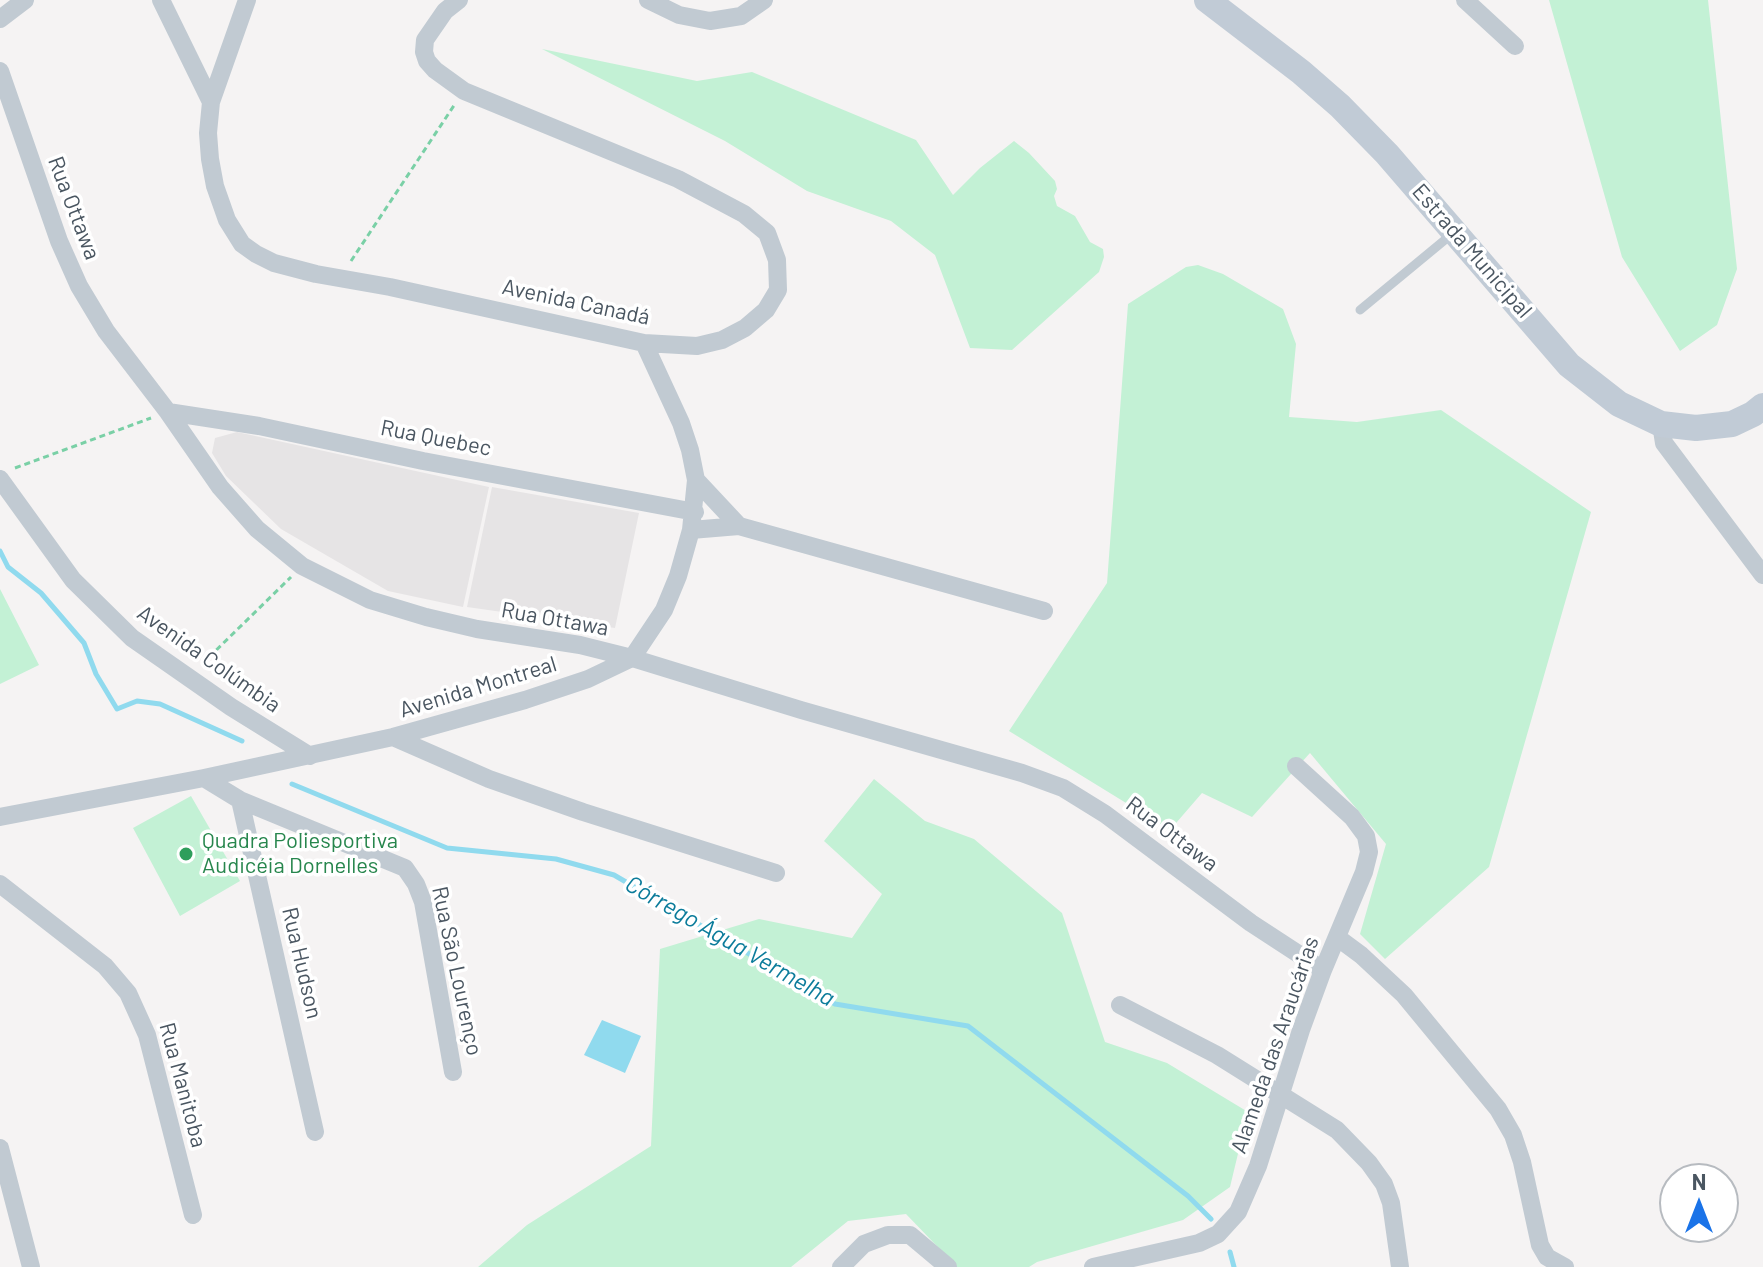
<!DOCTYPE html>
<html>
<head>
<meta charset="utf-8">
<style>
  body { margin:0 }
  #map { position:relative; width:1763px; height:1267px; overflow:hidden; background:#f5f3f3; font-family:Barlow,sans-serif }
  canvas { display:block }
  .north { position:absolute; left:1659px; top:1163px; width:80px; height:80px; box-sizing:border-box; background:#fff; border:2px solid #b7bbc0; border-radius:50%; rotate:0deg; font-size:22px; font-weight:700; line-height:32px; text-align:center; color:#4a5661 }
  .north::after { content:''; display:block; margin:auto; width:28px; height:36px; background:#1a73e8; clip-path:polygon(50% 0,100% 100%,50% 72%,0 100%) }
</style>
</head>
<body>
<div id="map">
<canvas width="1763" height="1267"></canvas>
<div class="north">N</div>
</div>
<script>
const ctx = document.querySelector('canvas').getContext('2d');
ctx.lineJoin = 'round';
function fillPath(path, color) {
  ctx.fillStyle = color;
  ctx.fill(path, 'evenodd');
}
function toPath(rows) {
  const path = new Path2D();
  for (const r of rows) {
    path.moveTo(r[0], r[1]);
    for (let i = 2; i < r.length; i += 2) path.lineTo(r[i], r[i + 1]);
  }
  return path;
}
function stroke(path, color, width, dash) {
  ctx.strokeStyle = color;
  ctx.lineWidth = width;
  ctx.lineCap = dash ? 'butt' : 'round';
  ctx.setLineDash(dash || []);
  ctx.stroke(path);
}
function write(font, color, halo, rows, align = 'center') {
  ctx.font = font + ' Barlow,sans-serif';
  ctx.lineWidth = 7;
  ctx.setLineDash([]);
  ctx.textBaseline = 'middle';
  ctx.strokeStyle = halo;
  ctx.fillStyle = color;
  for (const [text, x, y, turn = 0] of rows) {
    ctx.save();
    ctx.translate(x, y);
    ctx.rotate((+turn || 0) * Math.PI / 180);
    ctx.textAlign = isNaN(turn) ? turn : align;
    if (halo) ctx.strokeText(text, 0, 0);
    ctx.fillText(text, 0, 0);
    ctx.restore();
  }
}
const education = toPath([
  [237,432,489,487,463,607,388,591,281,529,226,476,212,453,215,438],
  [492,487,639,513,615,628,467,607]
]);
const green = toPath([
  [1549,0,1708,0,1737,269,1717,325,1680,351,1622,257],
  [542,49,697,81,752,72,916,140,953,195,980,168,1014,141,1029,153,1055,181,1057,189,1054,196,1057,206,1075,216,1090,242,1103,249,1104,257,1099,272,1012,350,970,348,935,255,891,221,807,191,725,141],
  [1198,265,1223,274,1283,309,1296,344,1289,417,1357,422,1441,410,1591,512,1489,867,1385,959,1360,934,1386,844,1310,753,1252,817,1202,793,1170,830,1009,731,1107,583,1128,304,1186,267],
  [0,589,39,665,0,684],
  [874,779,925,821,974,839,1062,913,1105,1042,1167,1063,1248,1112,1230,1187,1183,1220,1037,1262,1029,1267,957,1267,906,1214,848,1221,791,1267,478,1267,527,1225,651,1146,660,949,759,919,852,938,882,894,824,841],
  [191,796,240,881,180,916,133,828]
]);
const water = toPath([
  [602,1020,641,1036,625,1073,584,1055]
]);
const stream = toPath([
  [0,551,8,567,41,593,84,643,96,674,117,709,137,701,160,704,242,741],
  [292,784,447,848,556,859,614,875,835,1004,968,1026,1188,1196,1211,1219],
  [1230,1252,1234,1267]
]);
const path = toPath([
  [351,261,455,104],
  [15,468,151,418],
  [202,664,291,577]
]);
const lane = toPath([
  [1360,310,1452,234]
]);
const street = toPath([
  [161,0,211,102,208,133,210,159,215,186,227,220,242,244,256,254,274,263,316,274,390,287,644,343,697,346,722,340,745,328,766,310,778,290,777,260,767,233,744,214,678,179,464,91,435,70,427,61,424,52,425,40,445,11,459,0],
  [648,0,679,15,710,21,741,16,764,0],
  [1465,0,1515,46],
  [0,19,25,0],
  [0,71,59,241,79,286,106,331,168,412,220,487,257,529,302,566,370,600,426,617,477,629,580,645,632,658,801,710,1022,773,1063,788,1105,814,1251,923,1323,970],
  [211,102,247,0],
  [168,412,259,426,423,461,695,512],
  [1661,424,1664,443,1763,575],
  [0,479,73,580,132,638,231,707,310,756],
  [696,480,739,526,1044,611],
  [691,530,739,526],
  [393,737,489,779,583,812,776,873],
  [204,778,240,800,315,1132],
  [240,800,405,868,416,884,423,902,453,1072],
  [0,817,204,778,393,737,525,700,588,679,632,658,664,610,678,576,691,530,696,480,690,450,681,423,644,343],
  [0,884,105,966,128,993,147,1035,193,1215],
  [1338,938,1361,955,1404,995,1498,1109,1513,1135,1522,1162,1540,1245,1547,1257,1565,1267],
  [1120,1005,1217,1055,1337,1130,1369,1163,1384,1184,1391,1203,1400,1267],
  [0,1148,31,1267],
  [841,1267,864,1244,888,1235,910,1235,948,1267],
  [1093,1267,1199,1243,1218,1234,1238,1212,1258,1166,1301,1030,1323,970,1364,872,1369,852,1366,836,1352,817,1296,766]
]);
const secondary = toPath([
  [1207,0,1301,72,1340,106,1387,154,1569,365,1619,404,1661,424,1696,428,1732,424,1753,414,1763,406]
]);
const markers = [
  [186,854,8,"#2e9e5b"]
];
const streetNames = [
  ["Rua Ottawa",74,208,69],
  ["Estrada Municipal",1472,251,49],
  ["Avenida Canadá",576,302,12],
  ["Rua Quebec",436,438,11],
  ["Rua Ottawa",555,619,10],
  ["Avenida Colúmbia",209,659,35],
  ["Avenida Montreal",478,687,-17],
  ["Rua Ottawa",1172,834,37],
  ["Rua Hudson",302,963,77],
  ["Rua São Lourenço",457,971,78],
  ["Alameda das Araucárias",1275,1045,-71],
  ["Rua Manitoba",183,1085,75]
];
const leisureNames = [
  ["Quadra Poliesportiva",202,841],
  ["Audicéia Dornelles",202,866]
];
const waterNames = [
  ["Córrego Água Vermelha",730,941,30]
];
fillPath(education, '#e6e4e5');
fillPath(green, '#c3f1d5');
fillPath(water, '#90daee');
stroke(stream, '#90daee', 5);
stroke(path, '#7ad0a6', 3, [6, 4]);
stroke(lane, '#c1cad2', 9);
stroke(street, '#c1cad2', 18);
stroke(secondary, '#c1cbd6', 26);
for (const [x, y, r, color] of markers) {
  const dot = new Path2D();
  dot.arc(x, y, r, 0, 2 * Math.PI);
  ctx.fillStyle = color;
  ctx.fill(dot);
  stroke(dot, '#fff', 3);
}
write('22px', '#4a5661', '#fff', streetNames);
write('22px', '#27864d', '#fff', leisureNames, 'left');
write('italic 24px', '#0c7c9b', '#fff', waterNames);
</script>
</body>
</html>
